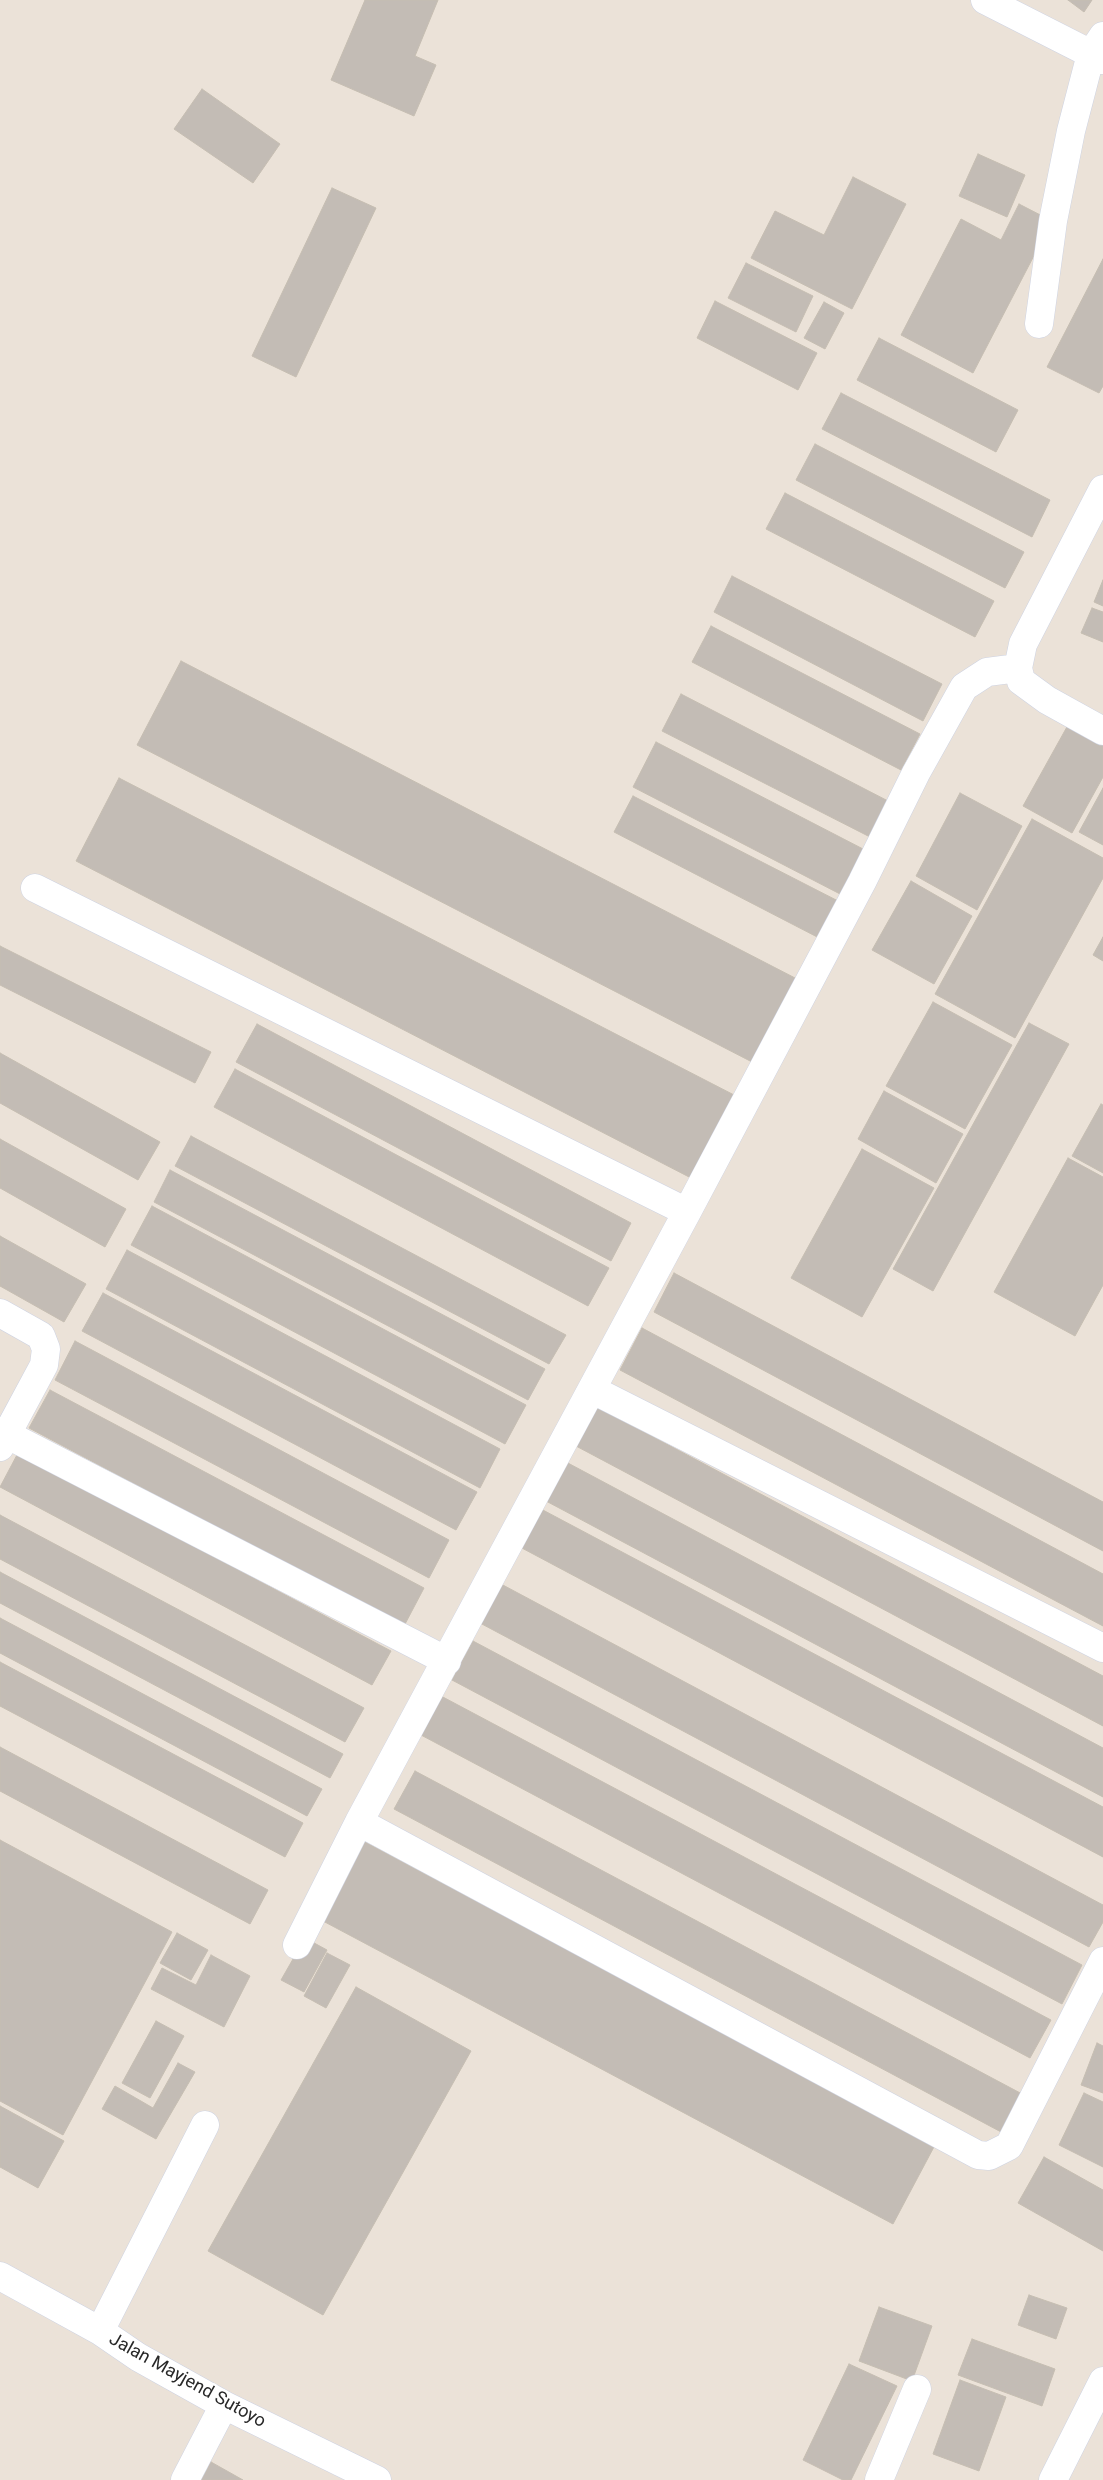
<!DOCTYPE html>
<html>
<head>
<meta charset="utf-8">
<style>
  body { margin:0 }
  canvas { display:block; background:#ebe2d8 }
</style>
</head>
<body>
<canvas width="1103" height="2480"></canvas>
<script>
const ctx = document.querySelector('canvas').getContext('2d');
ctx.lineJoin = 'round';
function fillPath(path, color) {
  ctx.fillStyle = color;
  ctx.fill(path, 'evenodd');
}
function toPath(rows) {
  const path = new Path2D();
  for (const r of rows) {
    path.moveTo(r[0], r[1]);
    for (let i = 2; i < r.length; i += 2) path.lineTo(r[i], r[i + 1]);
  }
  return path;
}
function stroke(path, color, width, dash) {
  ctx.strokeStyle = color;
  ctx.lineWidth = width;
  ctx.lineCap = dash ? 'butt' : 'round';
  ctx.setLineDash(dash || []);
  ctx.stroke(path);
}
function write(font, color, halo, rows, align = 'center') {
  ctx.font = font + ' Roboto,sans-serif';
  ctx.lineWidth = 4.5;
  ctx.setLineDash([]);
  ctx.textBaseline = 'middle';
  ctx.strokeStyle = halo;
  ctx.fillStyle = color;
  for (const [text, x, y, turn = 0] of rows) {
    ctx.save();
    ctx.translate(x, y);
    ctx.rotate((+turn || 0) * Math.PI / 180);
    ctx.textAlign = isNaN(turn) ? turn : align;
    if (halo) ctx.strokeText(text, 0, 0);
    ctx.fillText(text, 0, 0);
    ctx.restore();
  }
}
const building = toPath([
  [365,0,438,0,415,56,436,65,414,116,331,80,365,0],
  [1068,0,1092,0,1084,12,1068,0],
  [202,89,280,144,253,183,174,129,202,89],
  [978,154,1025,175,1007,217,959,196,978,154],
  [853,177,906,204,852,309,751,258,775,211,824,235,853,177],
  [332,188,376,208,296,377,252,356,332,188],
  [1019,204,1052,221,973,373,901,335,961,219,1001,240,1019,204],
  [1103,259,1103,386,1099,393,1047,367,1103,259],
  [746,263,813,296,796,332,728,298,746,263],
  [715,301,817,353,798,390,697,338,715,301],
  [824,302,844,313,825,349,804,338,824,302],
  [879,338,1018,410,996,452,857,380,879,338],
  [841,393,1050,500,1032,537,822,429,841,393],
  [815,444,1024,552,1005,588,796,480,815,444],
  [785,493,994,601,975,637,766,529,785,493],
  [732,576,942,684,923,721,714,612,732,576],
  [1103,580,1103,606,1094,602,1103,580],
  [1092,608,1103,612,1103,642,1081,633,1092,608],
  [711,626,920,734,901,770,692,662,711,626],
  [181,661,797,979,754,1063,137,745,181,661],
  [681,694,890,802,872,838,662,731,681,694],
  [1068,725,1103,744,1103,777,1072,833,1023,806,1068,725],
  [656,742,865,850,842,895,633,787,656,742],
  [119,778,736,1096,693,1179,76,861,119,778],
  [1103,788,1103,845,1079,832,1103,788],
  [960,793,1022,826,977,910,916,876,960,793],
  [633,796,842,903,823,940,614,832,633,796],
  [1032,819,1103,858,1103,878,1015,1038,935,994,1032,819],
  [911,881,972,916,934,984,872,950,911,881],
  [1103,937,1103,961,1093,955,1103,937],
  [0,946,211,1052,195,1083,0,985,0,946],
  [933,1002,1012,1045,965,1129,886,1086,933,1002],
  [1029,1023,1069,1044,933,1291,893,1269,1029,1023],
  [257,1024,631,1223,611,1261,236,1062,257,1024],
  [0,1053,160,1142,138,1180,0,1103,0,1053],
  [235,1069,609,1268,588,1306,214,1107,235,1069],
  [884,1091,963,1134,936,1183,858,1139,884,1091],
  [1101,1104,1103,1105,1103,1173,1072,1156,1101,1104],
  [191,1136,566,1335,549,1364,175,1166,191,1136],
  [0,1139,126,1209,105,1247,0,1188,0,1139],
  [862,1149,934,1188,862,1317,791,1278,862,1149],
  [1068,1158,1103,1177,1103,1285,1075,1336,994,1292,1068,1158],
  [170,1170,545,1369,528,1400,154,1202,170,1170],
  [152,1206,526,1405,505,1444,131,1245,152,1206],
  [0,1236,86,1284,64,1322,0,1286,0,1236],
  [127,1250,500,1449,480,1488,106,1289,127,1250],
  [674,1273,1103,1502,1103,1551,654,1312,674,1273],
  [103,1293,477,1492,456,1530,82,1331,103,1293],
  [642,1328,1103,1574,1103,1626,620,1370,642,1328],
  [75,1341,449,1540,429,1578,55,1380,75,1341],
  [50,1390,424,1588,404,1626,29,1428,50,1390],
  [597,1407,1103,1676,1103,1726,576,1446,597,1407],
  [18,1453,391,1651,372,1685,0,1487,18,1453],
  [566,1462,1103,1748,1103,1797,546,1501,566,1462],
  [541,1509,1103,1807,1103,1857,520,1547,541,1509],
  [0,1515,364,1708,345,1742,0,1559,0,1515],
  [0,1572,343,1754,330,1778,0,1603,0,1572],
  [501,1584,1103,1905,1103,1922,1089,1947,480,1623,501,1584],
  [0,1618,322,1789,307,1816,0,1653,0,1618],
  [473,1641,1082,1965,1062,2004,452,1680,473,1641],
  [0,1662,303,1823,285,1857,0,1706,0,1662],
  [441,1696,1051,2020,1030,2058,421,1735,441,1696],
  [0,1747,268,1890,250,1924,0,1791,0,1747],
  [415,1771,1024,2095,1003,2133,394,1809,415,1771],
  [0,1840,172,1932,63,2135,0,2101,0,1840],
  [365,1842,935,2145,893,2224,323,1921,365,1842],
  [177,1933,208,1950,191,1980,160,1963,177,1933],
  [305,1938,327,1950,304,1992,281,1980,305,1938],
  [327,1953,350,1965,326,2008,304,1996,327,1953],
  [211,1955,250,1976,224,2027,151,1989,162,1968,196,1985,211,1955],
  [356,1987,471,2051,323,2315,208,2251,356,1987],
  [156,2021,184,2036,150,2098,122,2083,156,2021],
  [1097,2043,1103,2046,1103,2093,1081,2085,1097,2043],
  [178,2063,195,2072,156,2139,102,2109,115,2086,153,2108,178,2063],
  [1084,2093,1103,2102,1103,2167,1059,2145,1084,2093],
  [0,2106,64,2141,38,2188,0,2167,0,2106],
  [1044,2157,1103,2190,1103,2251,1018,2203,1044,2157],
  [1029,2295,1067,2308,1056,2339,1018,2325,1029,2295],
  [879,2307,932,2326,912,2381,859,2361,879,2307],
  [972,2339,1055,2369,1042,2406,958,2375,972,2339],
  [849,2364,897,2386,851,2480,843,2480,803,2460,849,2364],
  [960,2380,1006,2397,979,2471,933,2454,960,2380],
  [211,2462,243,2480,201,2480,211,2462]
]);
const minor = toPath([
  [985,0,1103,60],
  [1039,324,1053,221,1071,131,1091,54,1103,36],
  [1103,489,1023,644,1018,668,1021,681,1047,700,1103,731],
  [35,888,687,1212],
  [0,1313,41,1336,46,1349,44,1365,0,1447],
  [593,1390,1103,1648],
  [0,1431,447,1661],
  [359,1822,978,2155,989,2156,1009,2146,1103,1961],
  [297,1945,359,1822,687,1212,862,882,916,773,964,687,987,672,1018,668],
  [0,2276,100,2331,138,2357,224,2405,377,2480],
  [100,2331,205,2125],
  [185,2480,224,2405],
  [879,2480,917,2389],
  [1053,2480,1103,2381]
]);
const streetNames = [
  ["Jalan Mayjend Sutoyo",187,2381,29]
];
fillPath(building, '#c3bcb5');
stroke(building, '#c6beb2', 1);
stroke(minor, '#ced3e2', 29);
stroke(minor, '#fff', 28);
write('18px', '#282828', '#fff', streetNames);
</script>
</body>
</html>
